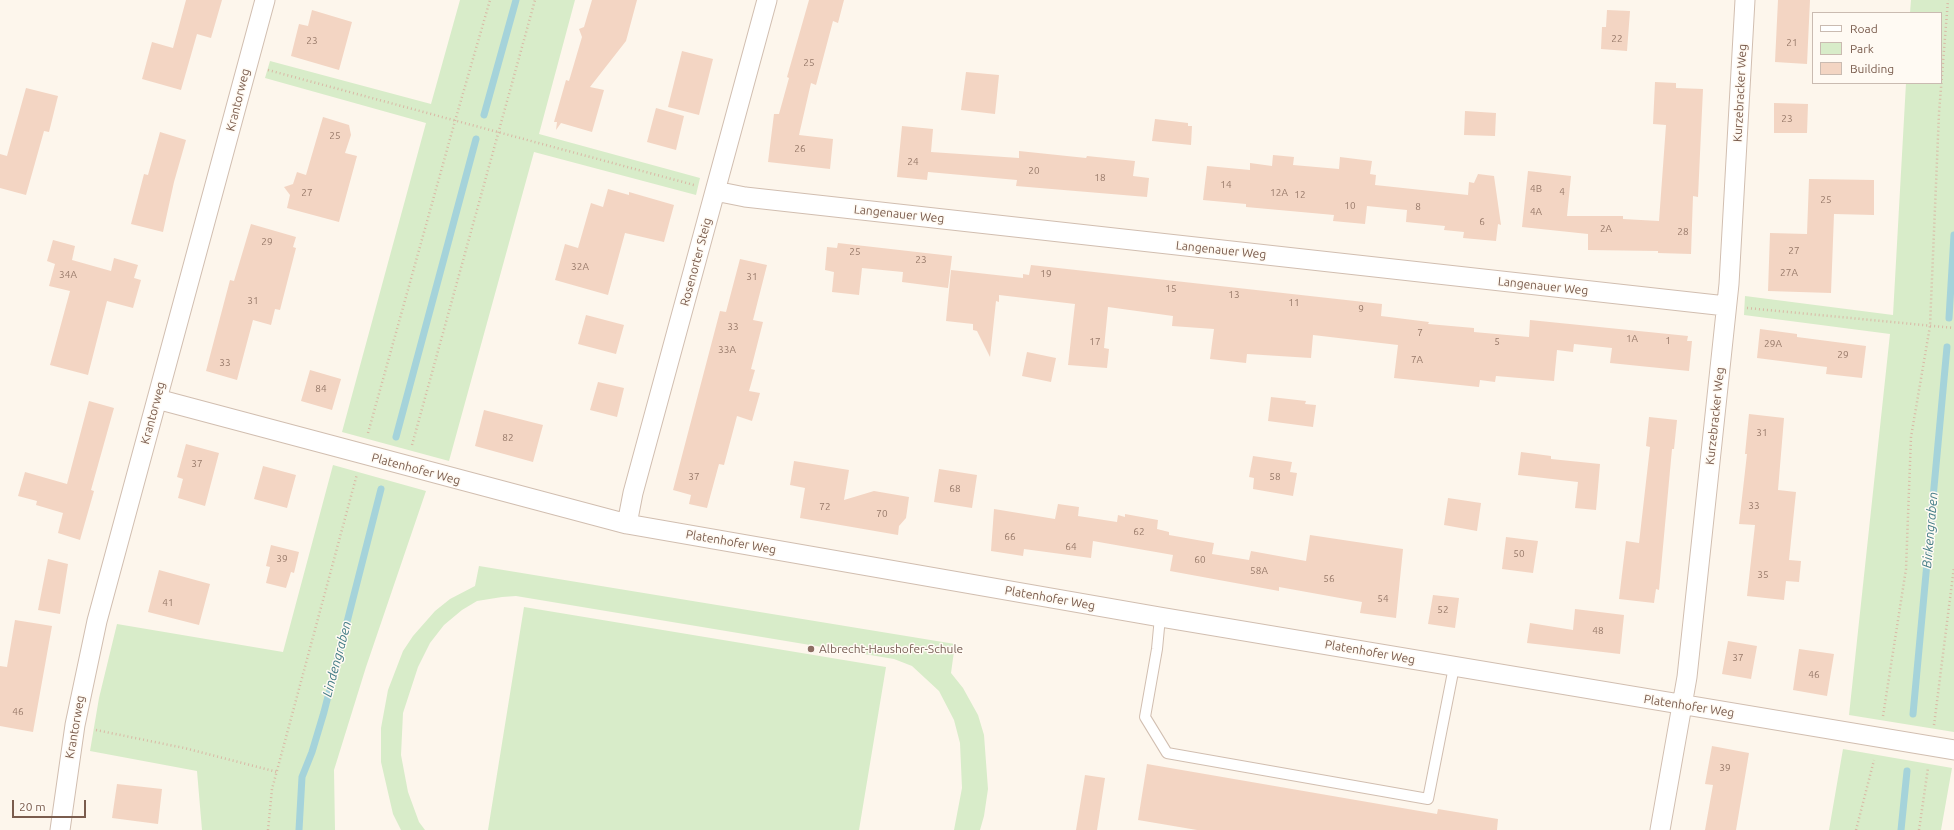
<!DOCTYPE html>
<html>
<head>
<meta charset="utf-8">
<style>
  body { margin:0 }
  #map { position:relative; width:1954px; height:830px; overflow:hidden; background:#fdf6ec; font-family:Ubuntu,sans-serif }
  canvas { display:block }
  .legend { position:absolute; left:1812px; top:12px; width:130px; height:72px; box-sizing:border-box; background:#fffaf3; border:1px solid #cabbb1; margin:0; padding:5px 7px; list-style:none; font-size:12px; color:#7a5c4d }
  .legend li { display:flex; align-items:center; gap:8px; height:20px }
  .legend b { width:20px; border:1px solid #cabbb1 }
  .scale { position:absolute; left:12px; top:800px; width:74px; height:18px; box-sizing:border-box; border:2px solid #7a5c4d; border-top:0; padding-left:5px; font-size:12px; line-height:14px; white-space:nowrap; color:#7a5c4d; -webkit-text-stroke:3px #fffaf3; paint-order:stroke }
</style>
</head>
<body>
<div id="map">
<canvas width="1954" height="830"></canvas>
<ul class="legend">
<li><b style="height:5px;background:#fff"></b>Road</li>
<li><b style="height:11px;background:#d8ecc9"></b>Park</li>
<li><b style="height:11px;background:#f3d5c3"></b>Building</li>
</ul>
<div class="scale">20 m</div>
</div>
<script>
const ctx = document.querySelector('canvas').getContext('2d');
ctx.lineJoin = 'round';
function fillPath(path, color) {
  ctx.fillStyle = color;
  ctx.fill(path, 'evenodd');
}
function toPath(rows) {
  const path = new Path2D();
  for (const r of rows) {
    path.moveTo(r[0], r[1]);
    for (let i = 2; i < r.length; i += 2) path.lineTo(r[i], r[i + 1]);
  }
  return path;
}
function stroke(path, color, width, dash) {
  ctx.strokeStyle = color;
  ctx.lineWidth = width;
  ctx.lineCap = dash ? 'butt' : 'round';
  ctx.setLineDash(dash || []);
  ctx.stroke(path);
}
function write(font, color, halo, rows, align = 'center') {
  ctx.font = font + ' Ubuntu,sans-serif';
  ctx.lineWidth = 3;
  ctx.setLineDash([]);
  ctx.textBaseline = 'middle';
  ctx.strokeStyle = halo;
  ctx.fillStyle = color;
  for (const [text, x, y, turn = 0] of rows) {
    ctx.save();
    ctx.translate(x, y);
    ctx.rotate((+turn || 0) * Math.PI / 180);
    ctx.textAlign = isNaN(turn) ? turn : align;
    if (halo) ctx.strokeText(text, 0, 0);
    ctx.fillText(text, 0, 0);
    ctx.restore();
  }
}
const green = toPath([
  [460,0,575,0,539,134,700,178,696,195,534,152,449,461,342,432,426,123,265,78,270,61,431,104],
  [1911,0,1954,0,1954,732,1849,715,1890,334,1744,315,1745,296,1893,315,1906,83,1941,83,1941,13,1910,13],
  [333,465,426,491,366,667,334,770,335,830,202,830,197,771,90,751,99,698,117,624,283,652],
  [479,566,955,644,951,673,963,688,978,715,984,735,988,789,984,816,980,830,954,830,962,788,960,743,954,720,939,691,912,666,894,659,516,596,502,597,477,601,462,610,444,625,430,643,418,667,403,713,401,755,408,792,419,822,425,830,401,830,393,814,381,762,381,728,388,690,403,651,413,636,435,611,450,599,475,586],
  [524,607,886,667,859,830,488,830],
  [1843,749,1952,768,1941,830,1829,830]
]);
const stream = toPath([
  [484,115,516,0],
  [1949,318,1954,235],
  [396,437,476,139],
  [1913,714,1947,347],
  [299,830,302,777,312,752,324,712,381,489],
  [1901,830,1907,771]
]);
const building = toPath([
  [186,0,222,0,211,38,197,34,181,90,142,79,152,42,173,48],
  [592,0,637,0,626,41,590,87,604,90,592,132,561,123,556,130,557,122,554,122,566,80,569,81,582,37,579,29,584,27],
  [809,0,844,0,838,23,833,21,816,85,811,83,799,135,833,139,830,169,768,162,774,114,779,114,789,78,787,77],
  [1778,0,1810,0,1807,64,1775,62],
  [312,10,352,22,339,70,291,56,299,24,308,26],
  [1607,10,1630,11,1627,51,1601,49,1602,27,1606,27],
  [682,51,713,59,699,115,668,107],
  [966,72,999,75,995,114,961,110],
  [1655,82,1676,83,1676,88,1703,89,1698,197,1693,196,1691,254,1658,253,1658,251,1588,250,1588,234,1522,227,1528,171,1571,176,1567,216,1623,216,1623,219,1659,221,1666,125,1653,124],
  [26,88,58,96,49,132,44,131,26,195,0,188,0,154,7,156],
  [1774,103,1808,104,1807,133,1774,133],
  [656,108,684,116,676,150,647,142],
  [1465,111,1496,113,1495,136,1464,135],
  [323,117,349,125,351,135,345,153,357,156,339,222,287,208,290,195,284,187,293,184,297,172,306,175],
  [1155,119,1188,123,1188,126,1192,126,1191,145,1152,141],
  [902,126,933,129,931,152,1019,158,1019,151,1086,158,1087,156,1135,161,1133,176,1149,178,1147,197,1016,186,1017,180,928,172,927,180,897,177],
  [160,132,186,140,174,182,163,232,131,224,144,174,148,175],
  [1273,155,1294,157,1293,165,1339,169,1340,157,1372,161,1370,174,1376,175,1375,185,1468,195,1469,182,1474,183,1478,174,1494,176,1501,225,1498,224,1496,241,1463,238,1464,232,1444,230,1445,226,1406,222,1407,210,1367,206,1365,224,1333,221,1334,215,1246,207,1246,204,1203,200,1207,166,1250,170,1250,163,1272,166],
  [1809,179,1874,180,1874,215,1834,214,1831,293,1768,291,1770,233,1807,234],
  [608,189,629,195,629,192,674,205,664,242,625,233,608,295,555,280,565,244,578,248,591,203,603,207],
  [251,224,296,237,293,247,296,248,280,310,275,309,271,325,253,320,237,380,206,371,230,280,234,281],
  [53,240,75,246,72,260,111,271,114,258,138,265,134,278,141,280,133,308,107,301,88,375,50,365,70,291,49,286,55,264,47,261],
  [838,243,952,256,948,288,902,282,903,272,862,268,859,295,832,292,834,272,825,270,827,247,837,248],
  [740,259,767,265,753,320,763,322,751,369,755,370,749,391,760,393,752,421,737,416,724,465,719,464,707,508,689,504,691,495,673,490,720,311,726,312],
  [1031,265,1382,304,1381,316,1429,322,1428,324,1474,328,1474,332,1529,337,1530,320,1688,336,1687,341,1692,341,1689,371,1610,363,1612,348,1574,344,1573,352,1557,350,1554,381,1496,376,1495,382,1480,380,1479,387,1394,378,1398,345,1313,335,1311,358,1247,354,1246,363,1210,359,1214,329,1172,326,1173,316,1108,307,1104,348,1109,349,1107,368,1068,365,1075,304,999,295,999,302,996,301,990,357,977,331,973,330,973,324,946,321,951,270,1023,278,1023,274,1029,275],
  [586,315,624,325,616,354,578,344],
  [1760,329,1797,334,1797,337,1866,346,1862,378,1826,374,1827,367,1757,358],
  [1027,352,1056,358,1051,382,1022,376],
  [310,370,341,379,332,410,301,401],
  [598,382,624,388,617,417,590,410],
  [1271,397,1306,401,1305,404,1316,405,1313,427,1268,421],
  [89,401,114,408,91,490,94,491,80,540,58,533,63,513,36,505,37,501,18,496,25,472,67,484],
  [484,410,543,425,533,462,475,446],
  [1749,414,1784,418,1778,490,1796,492,1789,560,1801,561,1799,582,1786,581,1784,600,1747,596,1755,525,1739,524,1747,454,1745,454],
  [1649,417,1677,420,1674,449,1672,449,1659,590,1656,589,1654,603,1619,599,1626,541,1639,543,1650,447,1646,446],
  [186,444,219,453,205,506,178,498,183,479,177,477],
  [1521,452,1551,456,1551,459,1600,464,1596,510,1575,508,1578,482,1518,475],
  [1253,456,1292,462,1290,472,1297,473,1293,496,1253,489,1254,478,1249,477],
  [794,461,849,470,844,500,874,491,909,497,906,518,899,526,898,535,800,518,805,488,790,485],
  [263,466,296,475,287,508,254,499],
  [939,469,977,475,972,508,934,502],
  [1448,498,1481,503,1477,531,1444,525],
  [1058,504,1079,507,1078,516,1117,522,1118,515,1125,517,1125,514,1158,520,1157,529,1169,532,1169,535,1214,543,1212,554,1249,560,1251,551,1306,561,1310,535,1403,549,1396,618,1360,613,1362,602,1279,587,1279,591,1170,571,1173,555,1093,541,1091,558,1024,549,1023,556,991,551,994,509,1055,519],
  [1506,537,1538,541,1533,573,1502,569],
  [271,545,299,552,294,573,291,572,286,588,266,583,270,567,266,566],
  [48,559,68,564,60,614,38,610],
  [159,570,210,584,199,625,148,612],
  [1433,595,1459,598,1455,628,1428,624],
  [1575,609,1624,615,1620,654,1527,643,1530,623,1573,630],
  [15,620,52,626,33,732,0,726,0,666,7,667],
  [1728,641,1757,646,1751,679,1722,674],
  [1799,649,1834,654,1827,696,1793,690],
  [1712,746,1749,753,1736,830,1705,830,1713,785,1705,784],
  [1147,764,1437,814,1438,809,1498,819,1497,830,1197,830,1138,820],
  [1085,775,1105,778,1097,830,1076,830],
  [117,784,162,789,158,824,112,818]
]);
const path = toPath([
  [268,70,694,185],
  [1747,308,1954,328],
  [368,433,455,121,490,0],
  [412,445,535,0],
  [1883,716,1906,569,1911,437,1930,326,1939,113,1948,0],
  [1934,725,1954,567],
  [96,730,184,748,277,772],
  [268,830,272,789,357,474],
  [1856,830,1874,760],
  [1919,830,1928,768]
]);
const lane = toPath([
  [1160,617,1157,649,1145,717,1167,753,1428,799,1454,667]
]);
const street = toPath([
  [715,191,745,197,1726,306],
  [157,399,627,524,1160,617,1954,750],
  [627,524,633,493,767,0],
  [60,830,75,725,97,621,265,0],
  [1660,830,1687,677,1729,284,1745,0]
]);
const markers = [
  [811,649,4,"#8d6e63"]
];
const numberNames = [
  ["22",1617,39],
  ["23",312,41],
  ["21",1792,43],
  ["25",809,63],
  ["23",1787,119],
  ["25",335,136],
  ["26",800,149],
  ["24",913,162],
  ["20",1034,171],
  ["18",1100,178],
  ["14",1226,185],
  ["4B",1536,189],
  ["4",1562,192],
  ["27",307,193],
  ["12A",1279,193],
  ["12",1300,195],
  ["25",1826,200],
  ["10",1350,206],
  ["8",1418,207],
  ["4A",1536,212],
  ["6",1482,222],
  ["2A",1606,229],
  ["28",1683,232],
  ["29",267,242],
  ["27",1794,251],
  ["25",855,252],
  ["23",921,260],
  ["32A",580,267],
  ["27A",1789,273],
  ["19",1046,274],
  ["34A",68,275],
  ["31",752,277],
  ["15",1171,289],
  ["13",1234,295],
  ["31",253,301],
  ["11",1294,303],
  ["9",1361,309],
  ["33",733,327],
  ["7",1420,333],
  ["1A",1632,339],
  ["1",1668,341],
  ["17",1095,342],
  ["5",1497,342],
  ["29A",1773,344],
  ["33A",727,350],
  ["29",1843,355],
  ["7A",1417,360],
  ["33",225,363],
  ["84",321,389],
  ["31",1762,433],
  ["82",508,438],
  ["37",197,464],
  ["37",694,477],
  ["58",1275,477],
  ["68",955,489],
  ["33",1754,506],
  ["72",825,507],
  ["70",882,514],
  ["62",1139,532],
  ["66",1010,537],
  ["64",1071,547],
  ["50",1519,554],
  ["39",282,559],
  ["60",1200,560],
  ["58A",1259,571],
  ["35",1763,575],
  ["56",1329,579],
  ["54",1383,599],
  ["41",168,603],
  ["52",1443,610],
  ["48",1598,631],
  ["37",1738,658],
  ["46",1814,675],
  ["46",18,712],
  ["39",1725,768]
];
const streetNames = [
  ["Kurzebracker Weg",1740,93,-87],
  ["Krantorweg",238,100,-76],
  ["Langenauer Weg",899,214,6],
  ["Langenauer Weg",1221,250,6],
  ["Rosenorter Steig",696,262,-75],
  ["Langenauer Weg",1543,286,6],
  ["Krantorweg",153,413,-75],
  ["Kurzebracker Weg",1715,416,-84],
  ["Platenhofer Weg",416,469,15],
  ["Platenhofer Weg",731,542,10],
  ["Platenhofer Weg",1050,598,10],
  ["Platenhofer Weg",1370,652,10],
  ["Platenhofer Weg",1689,706,9],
  ["Krantorweg",75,727,-80]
];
const educationNames = [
  ["Albrecht-Haushofer-Schule",819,649]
];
const waterNames = [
  ["Birkengraben",1930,530,-85],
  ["Lindengraben",337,659,-75]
];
fillPath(green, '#d8ecc9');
stroke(stream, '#a5d3da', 7);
fillPath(building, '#f3d5c3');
stroke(lane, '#d1beb0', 12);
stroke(street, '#d1beb0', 21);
stroke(path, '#d9b8a5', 2.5, [1, 3]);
stroke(lane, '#fff', 10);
stroke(street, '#fff', 19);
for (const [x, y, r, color] of markers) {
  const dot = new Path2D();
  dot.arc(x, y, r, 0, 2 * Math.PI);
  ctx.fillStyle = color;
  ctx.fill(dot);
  stroke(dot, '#fffaf3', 1.5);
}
write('10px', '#987a6a', null, numberNames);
write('12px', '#7a5c4d', '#fffaf3', streetNames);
write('12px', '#785e54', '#fffaf3', educationNames, 'left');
write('italic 13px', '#437c86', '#fffaf3', waterNames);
</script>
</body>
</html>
